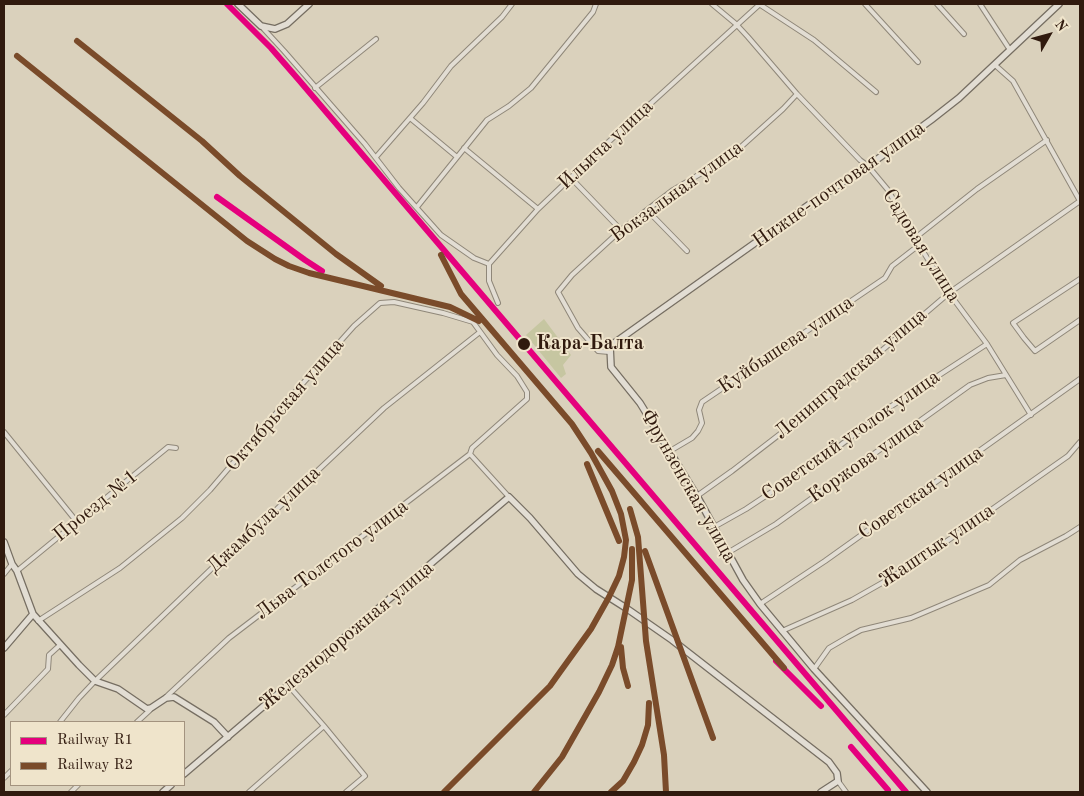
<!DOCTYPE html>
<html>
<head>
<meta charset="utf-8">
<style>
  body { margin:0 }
  #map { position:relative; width:1084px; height:796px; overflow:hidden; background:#dad1bc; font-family:"Old Standard TT",serif }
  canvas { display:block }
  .frame { position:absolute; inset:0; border:5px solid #301a0e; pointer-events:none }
  .legend { position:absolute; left:10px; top:721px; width:175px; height:65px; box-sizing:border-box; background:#efe4cb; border:1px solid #a3937f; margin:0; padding:6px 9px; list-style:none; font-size:15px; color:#301a0e }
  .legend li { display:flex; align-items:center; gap:10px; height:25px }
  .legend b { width:25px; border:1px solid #a3937f }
  .north { position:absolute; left:1024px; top:10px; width:50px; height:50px; -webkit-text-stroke:4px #efe4cb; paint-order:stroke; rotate:52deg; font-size:14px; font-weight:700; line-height:20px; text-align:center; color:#301a0e }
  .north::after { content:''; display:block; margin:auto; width:18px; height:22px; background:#301a0e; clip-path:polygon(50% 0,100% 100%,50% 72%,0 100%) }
</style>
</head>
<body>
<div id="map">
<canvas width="1084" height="796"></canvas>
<div class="frame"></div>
<ul class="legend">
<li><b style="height:6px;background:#e5007d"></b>Railway R1</li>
<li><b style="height:6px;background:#7a4b2a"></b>Railway R2</li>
</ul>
<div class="north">N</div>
</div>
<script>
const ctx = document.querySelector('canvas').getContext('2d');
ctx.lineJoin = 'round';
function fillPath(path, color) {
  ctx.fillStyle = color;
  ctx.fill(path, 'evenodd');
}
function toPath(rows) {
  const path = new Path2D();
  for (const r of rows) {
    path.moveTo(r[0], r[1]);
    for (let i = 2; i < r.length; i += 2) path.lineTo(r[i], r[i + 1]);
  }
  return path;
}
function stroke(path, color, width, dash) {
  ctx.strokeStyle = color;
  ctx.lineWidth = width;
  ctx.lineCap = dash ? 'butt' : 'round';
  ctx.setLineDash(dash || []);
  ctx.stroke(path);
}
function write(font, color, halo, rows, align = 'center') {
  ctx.font = font + ' "Old Standard TT",serif';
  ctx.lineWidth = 4;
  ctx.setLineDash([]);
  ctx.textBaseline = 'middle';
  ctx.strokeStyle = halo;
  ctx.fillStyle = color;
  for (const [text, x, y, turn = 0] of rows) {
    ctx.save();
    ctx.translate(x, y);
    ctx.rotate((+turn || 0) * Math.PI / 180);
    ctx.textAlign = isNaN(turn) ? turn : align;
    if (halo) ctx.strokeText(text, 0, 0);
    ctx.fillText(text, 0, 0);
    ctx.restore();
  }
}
const green = toPath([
  [544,319,571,355,563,365,566,374,561,378,526,335]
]);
const street = toPath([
  [712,4,736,24,748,37,797,94,860,160,868,166,888,190,919,245,949,293,987,344,1031,415],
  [759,4,814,40,876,92],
  [865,4,918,62],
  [937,4,964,34],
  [980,4,1010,50],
  [261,26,284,51,365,144,399,188,441,235,474,258,489,264],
  [995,65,1013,81,1080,201],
  [315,88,376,39],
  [410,118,457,157],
  [464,148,538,209],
  [376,157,423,103,451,66,502,17,512,4],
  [571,178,621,230],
  [417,207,487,120,509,106,531,88,593,12,596,4],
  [647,210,687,251],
  [915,238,977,189,1047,140],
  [1080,279,1013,323,1024,338,1035,351,1080,320],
  [498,303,489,281,489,264,538,209,603,147,760,4],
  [609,352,598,351,578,328,558,292,572,275,621,230,673,190,732,155,783,109,797,94],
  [4,432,77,522],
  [670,451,692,438,698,431,702,423,699,410,702,402,885,278,892,266,919,245],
  [470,454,509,497],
  [697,496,732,471,824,400,949,293,1080,201],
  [714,527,746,509,829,454,890,407,987,344],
  [729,552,776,524,970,385,988,378,1006,375],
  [17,571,168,447,176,448],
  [4,574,12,564],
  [760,604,825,561,1080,379],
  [38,621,120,568,182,518,210,490,263,428,354,326,380,303,394,302,443,313,473,322,497,355,517,376,527,392,527,399,472,448,470,454,229,638,166,697],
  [782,631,852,600,889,579,947,541,1068,456,1080,442],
  [814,669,829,648,848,637,861,630,911,618,989,585,1020,560,1066,536,1080,527],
  [289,686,324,726,365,776,346,792],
  [4,715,48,669,49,655,60,645],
  [60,722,79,698,95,681,232,549,277,509,384,408,480,332],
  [137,722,150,710],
  [4,778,11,771],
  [838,781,846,792],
  [71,792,78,785],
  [249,792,324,726]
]);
const secondary = toPath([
  [238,4,261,26,275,29,287,24,309,4],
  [4,542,12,564,17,571,33,614,79,665,95,681,118,689,147,709,151,708,166,698,174,697,214,722,228,737],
  [4,648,33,614],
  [184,774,509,497,530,518,578,574,596,589,626,608,672,640,829,762,837,773,838,781,821,792],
  [163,792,171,785],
  [927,792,814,669,760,604,743,580,697,496,640,403,611,367,610,346,814,201,868,166,931,120,959,98,1059,4]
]);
const rail1 = toPath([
  [227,4,271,48,298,79,906,792],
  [217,197,305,260,322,271],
  [776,661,821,706],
  [851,747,888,790]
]);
const rail2 = toPath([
  [77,41,202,141,240,176,336,254,381,286],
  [17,56,247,241,275,259,289,266,309,273,450,307,479,321],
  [441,255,461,294,572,424,591,453,612,491,621,514,626,540,624,557,619,576,609,597,591,629,560,672,550,686,444,792],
  [598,451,784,668],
  [587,464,619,541],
  [630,509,638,537,646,641,664,755,666,792],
  [645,551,713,738],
  [621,647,623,668,628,686],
  [534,792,562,757,599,692,612,665,618,647,632,580,632,549],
  [611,792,623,781,634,762,642,745,648,725,649,703]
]);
const markers = [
  [524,344,7,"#301a0e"]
];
const streetNames = [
  ["Ильича улица",606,145,-43],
  ["Нижне-почтовая улица",839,185,-35],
  ["Вокзальная улица",677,192,-36],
  ["Садовая улица",921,246,58],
  ["Куйбышева улица",786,345,-34],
  ["Ленинградская улица",851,374,-40],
  ["Октябрьская улица",285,405,-49],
  ["Советский уголок улица",851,436,-35],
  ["Коржова улица",866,460,-35],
  ["Фрунзенская улица",688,486,60],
  ["Советская улица",921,493,-35],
  ["Проезд №1",96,506,-39],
  ["Джамбула улица",264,520,-43],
  ["Жаштык улица",937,546,-34],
  ["Льва Толстого улица",332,560,-37],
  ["Железнодорожная улица",347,636,-40]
];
const stopNames = [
  ["Кара-Балта",536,344]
];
fillPath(green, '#c6c6a1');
stroke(street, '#8f8779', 6);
stroke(secondary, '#766e62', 8);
stroke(street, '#e2ddd3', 4);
stroke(secondary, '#e2ddd3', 5.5);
stroke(rail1, '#e5007d', 6);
stroke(rail2, '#7a4b2a', 6);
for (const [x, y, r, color] of markers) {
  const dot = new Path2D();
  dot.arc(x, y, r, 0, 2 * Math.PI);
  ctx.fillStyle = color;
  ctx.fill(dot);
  stroke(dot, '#efe4cb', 2);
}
write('20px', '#301a0e', '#efe4cb', streetNames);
write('bold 20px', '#301a0e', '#efe4cb', stopNames, 'left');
</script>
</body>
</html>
